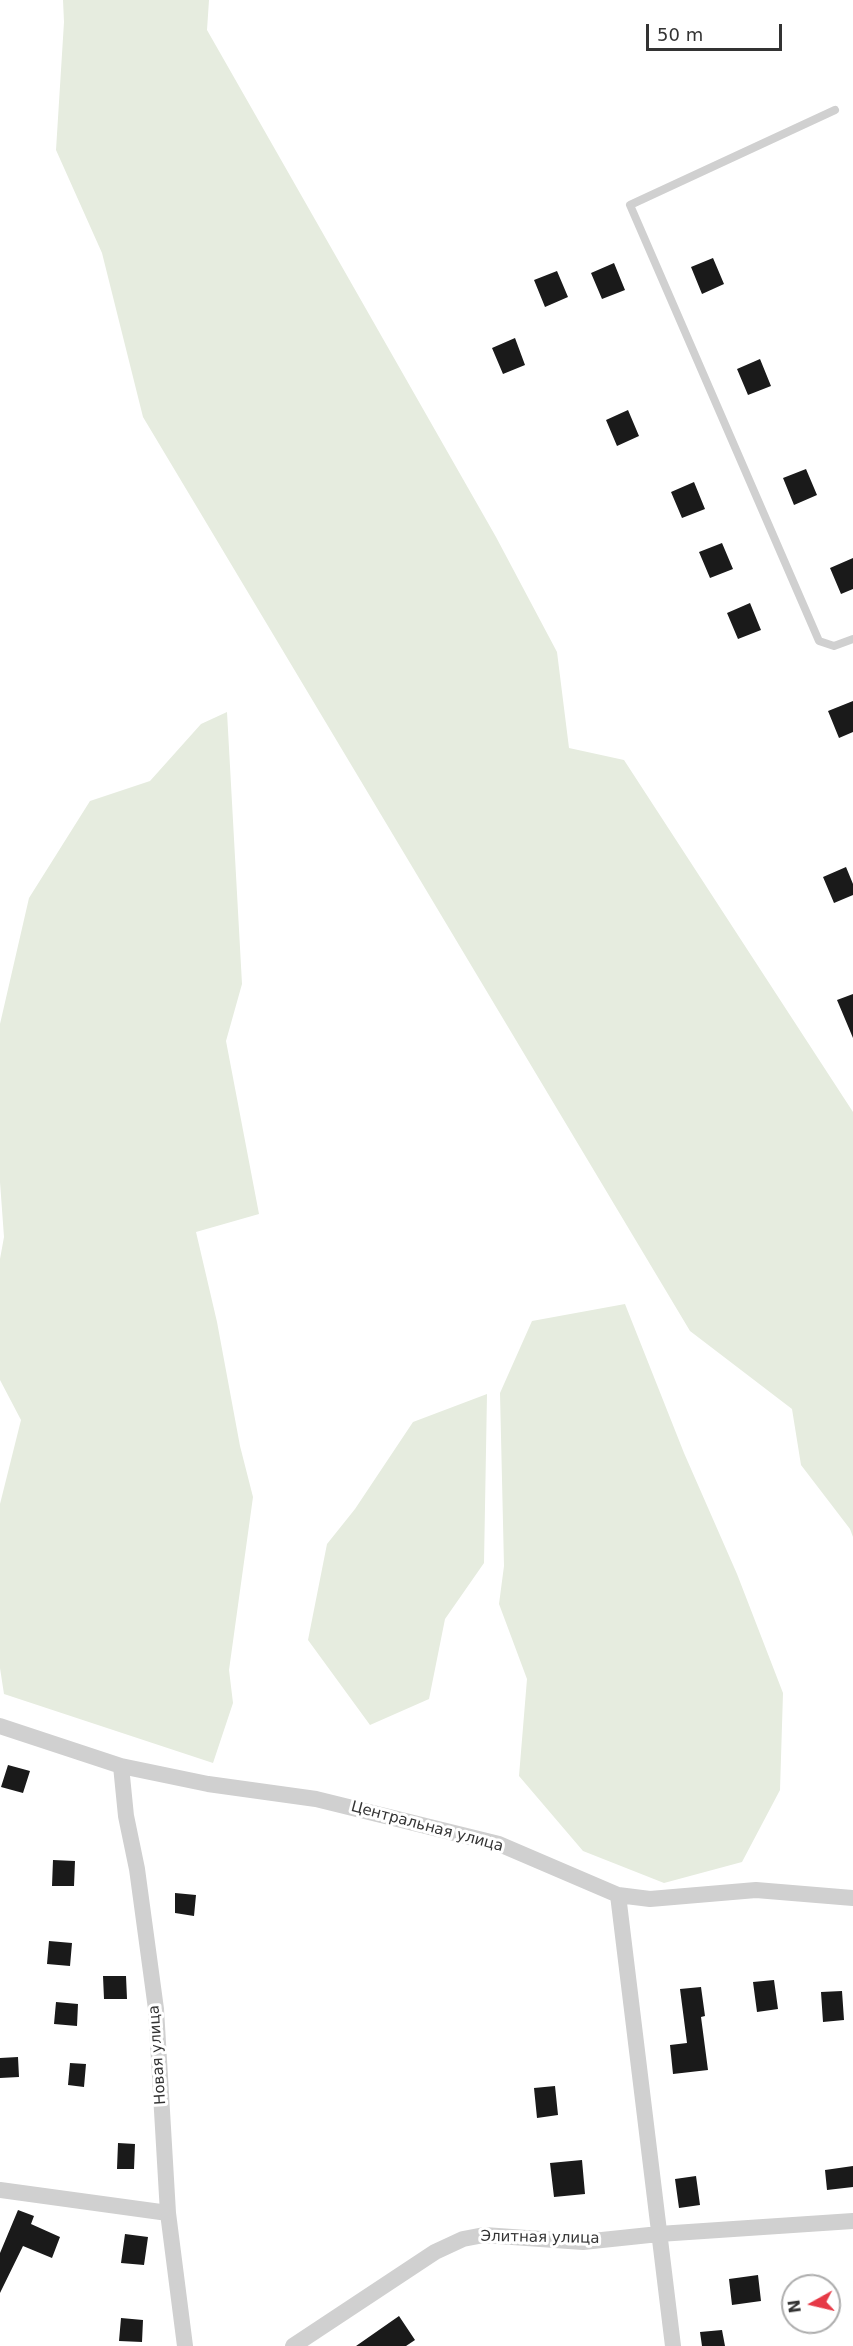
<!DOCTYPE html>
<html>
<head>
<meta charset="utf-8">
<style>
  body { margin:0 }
  #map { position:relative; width:853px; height:2346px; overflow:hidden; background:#fff; font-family:"DejaVu Sans",sans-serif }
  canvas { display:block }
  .north { position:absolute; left:781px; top:2274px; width:60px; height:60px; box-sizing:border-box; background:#fff; border:2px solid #adadad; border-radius:50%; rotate:262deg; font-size:16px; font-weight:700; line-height:24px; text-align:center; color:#333 }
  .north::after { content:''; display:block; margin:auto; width:21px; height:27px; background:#e63946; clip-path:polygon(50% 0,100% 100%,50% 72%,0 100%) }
  .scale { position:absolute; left:646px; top:24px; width:136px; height:27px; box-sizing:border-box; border:3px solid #333; border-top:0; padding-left:8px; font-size:18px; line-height:21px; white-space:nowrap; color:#333; -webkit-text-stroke:4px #fff; paint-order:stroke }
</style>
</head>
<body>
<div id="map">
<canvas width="853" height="2346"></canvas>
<div class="north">N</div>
<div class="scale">50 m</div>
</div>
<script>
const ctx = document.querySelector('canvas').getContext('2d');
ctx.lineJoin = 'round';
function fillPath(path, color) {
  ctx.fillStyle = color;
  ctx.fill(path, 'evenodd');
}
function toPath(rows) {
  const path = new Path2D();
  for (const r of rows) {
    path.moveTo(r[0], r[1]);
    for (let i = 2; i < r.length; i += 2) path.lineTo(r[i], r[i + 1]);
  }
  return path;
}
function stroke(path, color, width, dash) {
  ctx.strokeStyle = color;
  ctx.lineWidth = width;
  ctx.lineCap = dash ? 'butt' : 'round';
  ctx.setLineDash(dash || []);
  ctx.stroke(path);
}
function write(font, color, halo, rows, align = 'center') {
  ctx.font = font + ' "DejaVu Sans",sans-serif';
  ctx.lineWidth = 6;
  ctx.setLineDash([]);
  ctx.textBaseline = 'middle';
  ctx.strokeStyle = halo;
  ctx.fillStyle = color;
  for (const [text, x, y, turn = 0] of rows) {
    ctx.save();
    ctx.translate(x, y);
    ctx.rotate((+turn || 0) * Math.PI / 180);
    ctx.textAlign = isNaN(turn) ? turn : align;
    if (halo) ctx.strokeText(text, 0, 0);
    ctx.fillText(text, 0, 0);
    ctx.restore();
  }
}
const green = toPath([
  [63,0,209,0,207,30,496,537,557,652,569,748,624,760,853,1112,853,1537,850,1529,801,1465,792,1409,690,1331,143,417,102,253,56,150,64,22],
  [227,712,242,984,226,1041,259,1214,196,1232,217,1322,240,1446,253,1497,229,1670,233,1703,213,1763,4,1694,0,1668,0,1504,21,1420,0,1380,0,1259,4,1237,0,1182,0,1024,29,898,90,801,150,781,201,724],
  [625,1304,684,1453,737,1574,783,1693,780,1790,742,1862,664,1883,583,1851,519,1776,527,1679,499,1604,504,1566,500,1393,532,1321],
  [487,1394,484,1563,445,1619,429,1699,370,1725,308,1640,327,1544,355,1509,413,1422]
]);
const building = toPath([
  [713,258,724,284,702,294,691,267],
  [614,263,625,290,602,299,591,273],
  [557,271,568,297,545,307,534,280],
  [515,338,525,365,503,374,492,348],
  [760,359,771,386,748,395,737,369],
  [628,410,639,436,617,446,606,420],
  [806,469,817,495,794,505,783,478],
  [694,482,705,509,682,518,671,492],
  [722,543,733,569,710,578,699,552],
  [853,558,853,589,841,594,830,568],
  [750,603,761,630,738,639,727,613],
  [853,701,853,732,839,738,828,711],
  [846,867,853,884,853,895,834,903,823,877],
  [853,994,853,1038,837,1000],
  [8,1765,30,1771,23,1793,1,1787],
  [53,1860,75,1861,74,1886,52,1886],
  [175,1893,196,1895,194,1916,175,1913],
  [49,1941,72,1943,70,1966,47,1964],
  [103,1976,126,1976,127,1999,104,1999],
  [774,1980,778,2009,757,2012,753,1982],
  [701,1987,705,2016,701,2017,708,2070,673,2074,670,2045,687,2043,680,1989],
  [842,1991,844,2020,823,2022,821,1992],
  [56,2002,78,2004,77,2026,54,2024],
  [18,2057,19,2077,0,2078,0,2058],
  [70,2063,86,2064,84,2087,68,2085],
  [555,2086,558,2115,537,2118,534,2088],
  [118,2143,135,2144,134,2169,117,2169],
  [582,2160,585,2194,554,2197,550,2163],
  [853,2166,853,2187,827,2190,825,2170],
  [696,2176,700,2205,679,2208,675,2179],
  [18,2210,34,2216,31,2224,60,2237,52,2258,23,2246,0,2293,0,2253],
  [125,2234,148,2237,144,2265,121,2263],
  [758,2275,761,2301,732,2305,729,2279],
  [399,2316,415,2340,406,2346,356,2346],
  [121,2318,143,2320,142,2342,119,2341],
  [722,2330,725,2346,702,2346,700,2332]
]);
const service = toPath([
  [835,110,630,205,819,641,834,646,853,639]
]);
const minor = toPath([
  [0,1726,121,1766,208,1784,316,1799,499,1844,618,1895,650,1899,756,1890,853,1898],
  [121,1766,126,1816,137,1869,156,2009,168,2213,185,2346],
  [618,1895,673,2346],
  [0,2190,168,2213],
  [293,2346,435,2252,463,2239,484,2235,583,2242,659,2234,853,2221]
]);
const streetNames = [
  ["Центральная улица",427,1827,15],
  ["Новая улица",158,2055,-94],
  ["Элитная улица",540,2238,1]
];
fillPath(green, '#e6ecdf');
fillPath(building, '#1a1a1a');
stroke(service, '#d0d0d0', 8);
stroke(minor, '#d0d0d0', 16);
write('15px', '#333', '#fff', streetNames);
</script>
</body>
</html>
